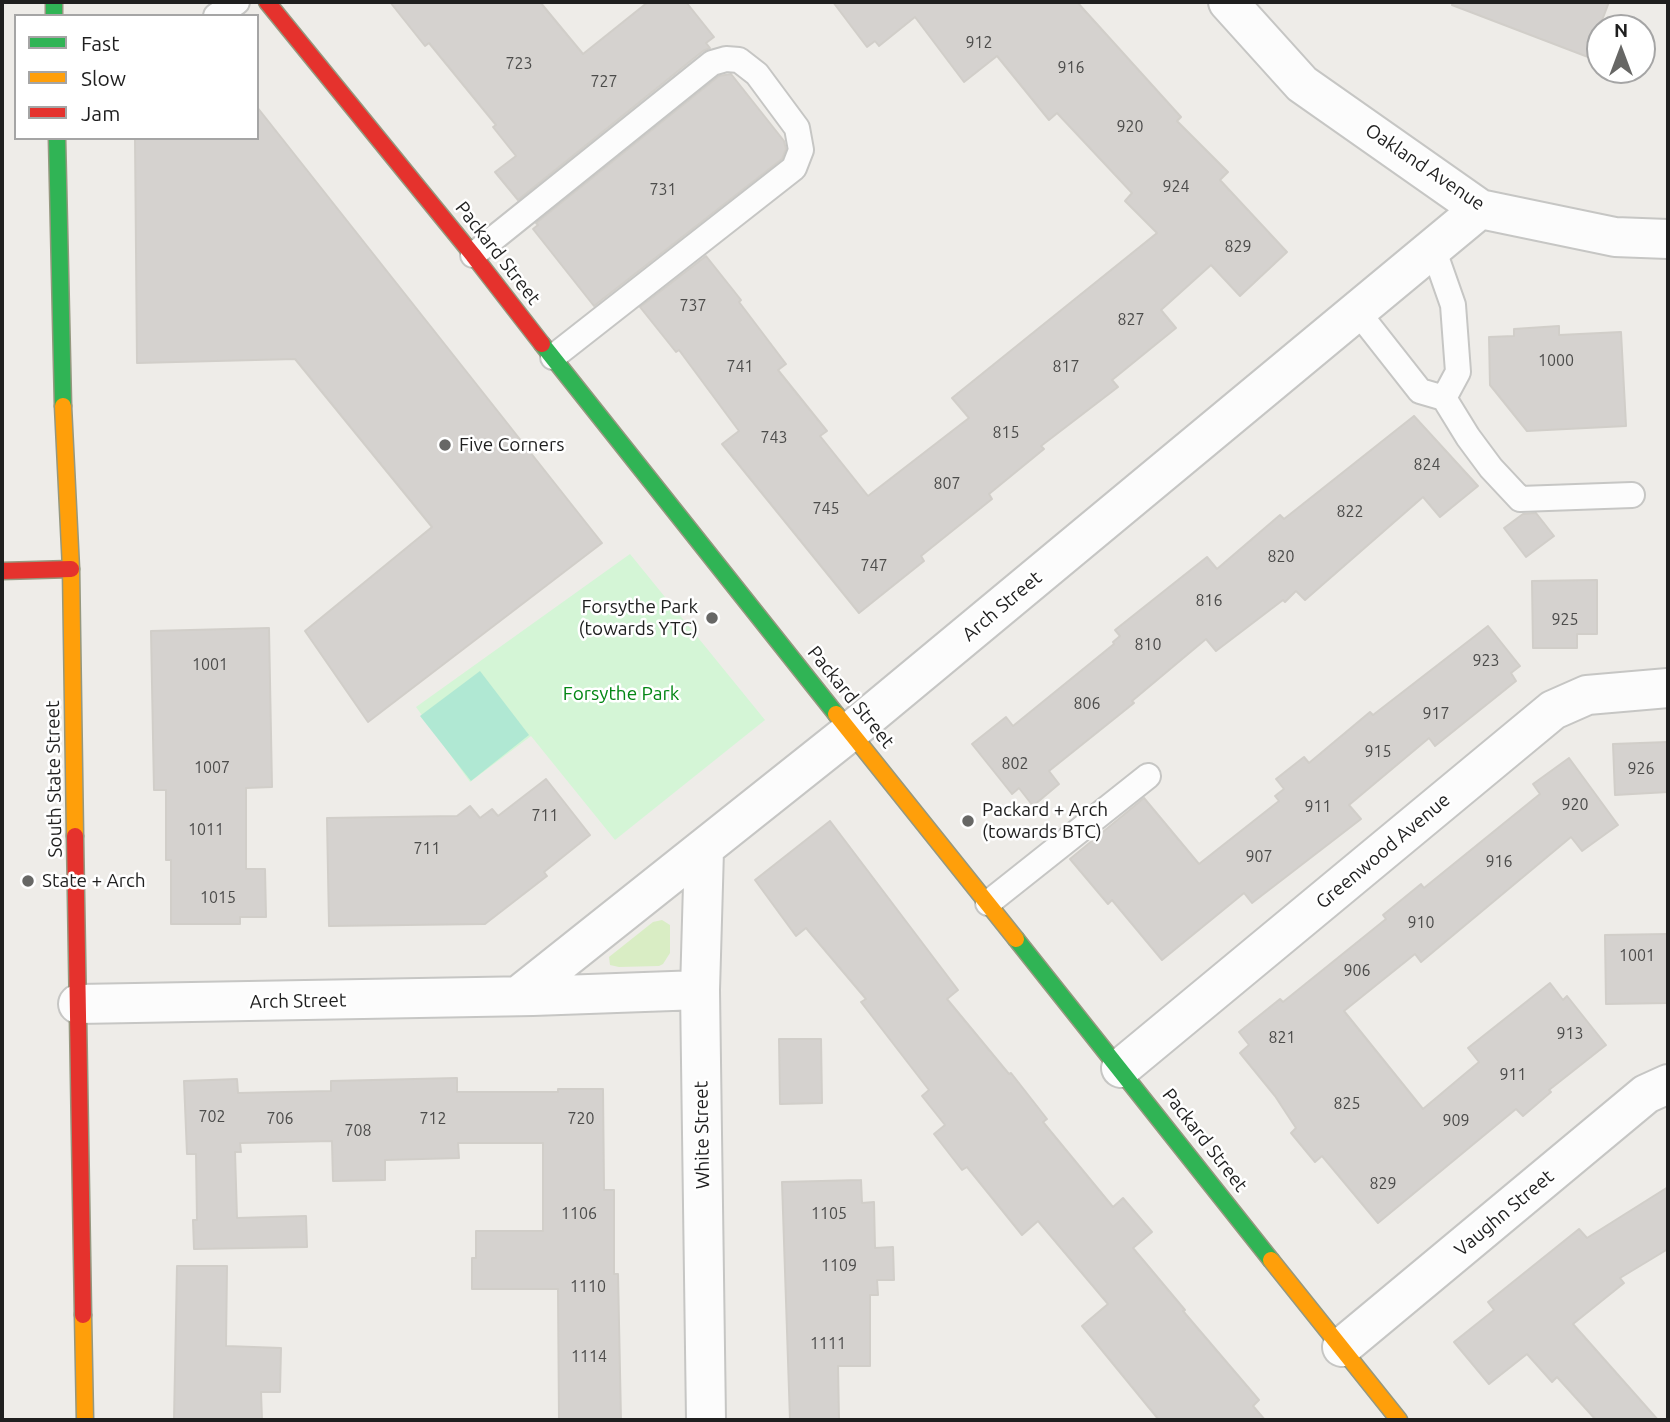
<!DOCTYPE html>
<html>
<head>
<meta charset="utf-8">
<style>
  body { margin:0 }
  #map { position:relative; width:1670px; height:1422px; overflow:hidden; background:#eeece8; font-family:Ubuntu,sans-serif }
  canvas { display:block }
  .frame { position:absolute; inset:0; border:4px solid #1f1f1f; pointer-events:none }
  .legend { position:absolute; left:14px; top:14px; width:245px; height:126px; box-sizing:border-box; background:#fff; border:2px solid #a5a5a5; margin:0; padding:9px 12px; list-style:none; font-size:21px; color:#1f1f1f }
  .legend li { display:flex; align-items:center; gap:14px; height:35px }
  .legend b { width:35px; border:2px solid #a5a5a5 }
  .north { position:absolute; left:1586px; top:14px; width:70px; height:70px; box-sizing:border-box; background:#fff; border:2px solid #a5a5a5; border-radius:50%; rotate:0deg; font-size:19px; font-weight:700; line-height:28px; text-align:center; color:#1f1f1f }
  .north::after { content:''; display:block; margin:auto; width:24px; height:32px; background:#676765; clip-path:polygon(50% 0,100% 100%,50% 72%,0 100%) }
</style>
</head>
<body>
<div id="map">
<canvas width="1670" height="1422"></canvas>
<div class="frame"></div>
<ul class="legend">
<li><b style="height:9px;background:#30b455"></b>Fast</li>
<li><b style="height:9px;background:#ff9f0a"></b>Slow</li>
<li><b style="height:9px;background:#e5322d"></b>Jam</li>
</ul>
<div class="north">N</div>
</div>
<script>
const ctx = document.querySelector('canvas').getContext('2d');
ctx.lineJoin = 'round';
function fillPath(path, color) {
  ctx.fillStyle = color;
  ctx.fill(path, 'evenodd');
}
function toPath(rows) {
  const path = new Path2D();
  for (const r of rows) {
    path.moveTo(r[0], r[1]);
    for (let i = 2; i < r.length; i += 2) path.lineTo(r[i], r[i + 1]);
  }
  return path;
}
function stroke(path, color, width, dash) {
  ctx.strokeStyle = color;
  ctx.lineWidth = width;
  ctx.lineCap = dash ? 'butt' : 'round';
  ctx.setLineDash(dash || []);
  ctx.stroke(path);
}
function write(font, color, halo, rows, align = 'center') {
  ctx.font = font + ' Ubuntu,sans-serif';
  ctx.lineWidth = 5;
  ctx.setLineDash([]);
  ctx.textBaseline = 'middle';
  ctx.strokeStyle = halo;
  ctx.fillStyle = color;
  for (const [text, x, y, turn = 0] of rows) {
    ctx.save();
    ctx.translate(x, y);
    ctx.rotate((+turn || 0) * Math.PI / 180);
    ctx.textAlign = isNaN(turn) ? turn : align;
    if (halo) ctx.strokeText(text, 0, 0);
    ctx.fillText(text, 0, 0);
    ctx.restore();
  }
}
const grass = toPath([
  [662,920,670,925,670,953,663,964,659,966,619,967,610,965,609,957,653,922]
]);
const park = toPath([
  [630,554,765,720,615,840,531,736,470,782,416,707]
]);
const pitch = toPath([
  [480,671,529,735,471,781,420,716]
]);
const building = toPath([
  [390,2,540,2,583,54,648,2,686,2,714,37,706,43,710,48,703,51,518,200,495,172,516,156,493,127,496,125,429,43,425,46,390,2],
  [833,2,1077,2,1181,117,1177,121,1228,172,1220,180,1287,252,1240,296,1211,265,1161,310,1176,328,1112,380,1118,387,1041,446,1044,449,989,494,992,499,921,556,924,561,859,613,722,444,739,431,679,350,676,352,640,307,706,256,741,300,739,302,786,364,778,370,827,431,820,436,868,496,969,418,952,398,1157,233,1125,201,1132,193,1057,113,1049,120,997,56,964,82,915,17,879,46,875,41,867,47,833,2],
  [1453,2,1609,2,1588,57,1452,5,1453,2],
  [731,74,784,141,786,149,782,159,594,306,533,229,538,225,536,223,719,76,731,74],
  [257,107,602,543,368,722,305,631,432,527,295,359,137,363,135,138,257,138,257,107],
  [1559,326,1559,335,1621,332,1626,426,1527,431,1490,385,1489,337,1514,336,1514,329,1559,326],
  [1414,416,1478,486,1440,517,1423,497,1305,600,1296,591,1285,602,1283,600,1216,651,1206,639,1132,701,1134,703,1049,771,1059,784,1033,806,1019,788,1012,794,972,744,1006,717,1013,726,1114,644,1113,642,1120,636,1115,630,1207,557,1217,569,1280,515,1284,519,1414,416],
  [1536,513,1554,536,1526,557,1504,528,1523,514,1536,513],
  [1597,580,1597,634,1577,634,1577,648,1533,648,1532,581,1597,580],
  [1488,626,1520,666,1511,673,1516,681,1435,746,1429,738,1349,805,1361,819,1252,903,1244,893,1162,960,1112,900,1108,904,1070,859,1144,798,1199,864,1279,801,1275,796,1284,789,1276,779,1304,757,1309,763,1370,712,1373,715,1488,626],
  [269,628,272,787,246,788,246,869,265,869,266,917,240,917,240,924,171,924,171,860,166,860,166,790,154,790,151,631,269,628],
  [1668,742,1668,792,1615,795,1613,744,1668,742],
  [1569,758,1618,825,1582,851,1571,837,1421,962,1415,954,1344,1011,1423,1109,1479,1062,1468,1048,1550,983,1563,1000,1567,996,1606,1045,1549,1090,1551,1092,1523,1116,1516,1109,1378,1223,1322,1156,1315,1162,1291,1133,1296,1128,1275,1096,1240,1053,1249,1045,1239,1032,1280,999,1283,1002,1386,919,1383,915,1421,884,1424,888,1540,794,1533,784,1569,758],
  [546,779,590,835,544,872,547,876,485,924,329,926,327,818,457,816,470,806,480,818,492,809,498,816,546,779],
  [830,821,958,990,947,999,1009,1074,1011,1073,1047,1119,1043,1122,1113,1207,1123,1198,1152,1232,1133,1248,1185,1310,1183,1311,1259,1400,1253,1406,1265,1420,1159,1420,1082,1326,1108,1304,1038,1221,1022,1235,967,1167,962,1170,934,1134,945,1125,922,1096,929,1090,861,1002,866,999,806,928,796,936,755,880,830,821],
  [1668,934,1668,1003,1606,1004,1605,935,1668,934],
  [779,1039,821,1039,822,1103,780,1104,779,1039],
  [457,1078,457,1092,558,1092,558,1089,603,1089,604,1190,614,1190,614,1274,618,1274,621,1420,559,1420,558,1289,472,1289,472,1258,476,1258,476,1231,543,1231,543,1143,458,1143,459,1158,385,1160,385,1180,333,1181,332,1141,240,1143,241,1152,235,1152,237,1218,306,1216,307,1247,194,1249,193,1220,197,1220,196,1154,187,1154,184,1081,237,1079,238,1093,331,1091,331,1081,457,1078],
  [861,1180,862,1203,874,1202,875,1248,893,1247,894,1280,877,1280,878,1295,870,1295,870,1366,838,1366,839,1420,790,1420,782,1182,861,1180],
  [1668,1187,1668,1249,1620,1278,1624,1283,1573,1324,1658,1420,1596,1420,1557,1377,1552,1382,1527,1354,1489,1384,1454,1342,1494,1310,1488,1302,1579,1229,1587,1238,1668,1187],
  [177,1266,227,1266,226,1346,281,1348,280,1392,261,1392,262,1420,174,1420,177,1266]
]);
const lane = toPath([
  [216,16,237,2],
  [473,255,712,63,726,59,739,60,757,74,797,128,801,150,794,168,553,357],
  [1357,311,1420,391,1444,398,1458,372,1453,305,1433,248],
  [1444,398,1468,437,1491,468,1520,499,1632,495],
  [988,903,1148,776]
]);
const street = toPath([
  [1228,2,1302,84,1480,209,1615,237,1668,239],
  [704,850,700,990,706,1420],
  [518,996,851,731,1480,209],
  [78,1004,533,996,700,990],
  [1121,1068,1553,710,1587,695,1668,688],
  [1342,1347,1646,1094,1668,1084]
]);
const fast = toPath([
  [54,2,54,16],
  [57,138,63,406],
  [542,344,836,714],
  [1016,939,1271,1260]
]);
const slow = toPath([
  [63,406,71,569,75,836],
  [836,714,1016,939],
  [1271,1260,1399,1420],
  [83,1315,85,1420]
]);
const jam = toPath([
  [267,2,473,255,542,344],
  [2,571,71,569],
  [75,836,83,1315]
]);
const markers = [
  [445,445,7,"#676765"],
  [712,618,7,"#676765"],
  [968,821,7,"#676765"],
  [28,881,7,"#676765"]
];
const numberNames = [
  ["912",979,43],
  ["723",519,64],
  ["916",1071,68],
  ["727",604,82],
  ["920",1130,127],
  ["924",1176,187],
  ["731",663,190],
  ["829",1238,247],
  ["737",693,306],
  ["827",1131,320],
  ["1000",1556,361],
  ["741",740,367],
  ["817",1066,367],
  ["815",1006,433],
  ["743",774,438],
  ["824",1427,465],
  ["807",947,484],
  ["745",826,509],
  ["822",1350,512],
  ["820",1281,557],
  ["747",874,566],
  ["816",1209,601],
  ["925",1565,620],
  ["810",1148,645],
  ["923",1486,661],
  ["1001",210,665],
  ["806",1087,704],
  ["917",1436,714],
  ["915",1378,752],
  ["802",1015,764],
  ["1007",212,768],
  ["926",1641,769],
  ["920",1575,805],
  ["911",1318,807],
  ["711",545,816],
  ["1011",206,830],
  ["711",427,849],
  ["907",1259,857],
  ["916",1499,862],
  ["1015",218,898],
  ["910",1421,923],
  ["1001",1637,956],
  ["906",1357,971],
  ["913",1570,1034],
  ["821",1282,1038],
  ["911",1513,1075],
  ["825",1347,1104],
  ["702",212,1117],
  ["706",280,1119],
  ["712",433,1119],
  ["720",581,1119],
  ["909",1456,1121],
  ["708",358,1131],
  ["829",1383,1184],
  ["1106",579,1214],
  ["1105",829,1214],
  ["1109",839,1266],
  ["1110",588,1287],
  ["1111",828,1344],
  ["1114",589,1357]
];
const streetNames = [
  ["Oakland Avenue",1425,167,34],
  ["Packard Street",498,253,52],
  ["Arch Street",1002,606,-40],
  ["Packard Street",851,697,51],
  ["South State Street",54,779,-91],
  ["Greenwood Avenue",1383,851,-40],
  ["Arch Street",298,1001,-1],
  ["White Street",702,1135,-91],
  ["Packard Street",1205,1140,52],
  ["Vaughn Street",1504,1213,-40]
];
const poiNames = [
  ["Five Corners",459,445],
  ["Forsythe Park",698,607,"right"],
  ["(towards YTC)",698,629,"right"],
  ["Packard + Arch",982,810],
  ["(towards BTC)",982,832],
  ["State + Arch",42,881]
];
const parkNames = [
  ["Forsythe Park",621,694]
];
fillPath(grass, '#d9edc4');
fillPath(park, '#d4f5d6');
fillPath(pitch, '#b0e8d3');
fillPath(building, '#d5d2cf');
stroke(building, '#d1cec9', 2);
stroke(lane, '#c6c6c4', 28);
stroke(street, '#c6c6c4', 42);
stroke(fast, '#95987f', 19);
stroke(slow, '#95987f', 19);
stroke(jam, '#95987f', 19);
stroke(lane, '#fcfcfc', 24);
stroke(street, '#fcfcfc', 38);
stroke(fast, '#30b455', 16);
stroke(slow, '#ff9f0a', 16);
stroke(jam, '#e5322d', 16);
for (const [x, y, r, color] of markers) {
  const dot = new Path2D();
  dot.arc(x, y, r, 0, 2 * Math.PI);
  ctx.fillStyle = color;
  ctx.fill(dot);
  stroke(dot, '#fff', 2.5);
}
write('16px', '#4c4c4b', null, numberNames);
write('19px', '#1f1f1f', '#fff', streetNames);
write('19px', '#1f1f1f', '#fff', poiNames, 'left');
write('19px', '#048715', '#fff', parkNames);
</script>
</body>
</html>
